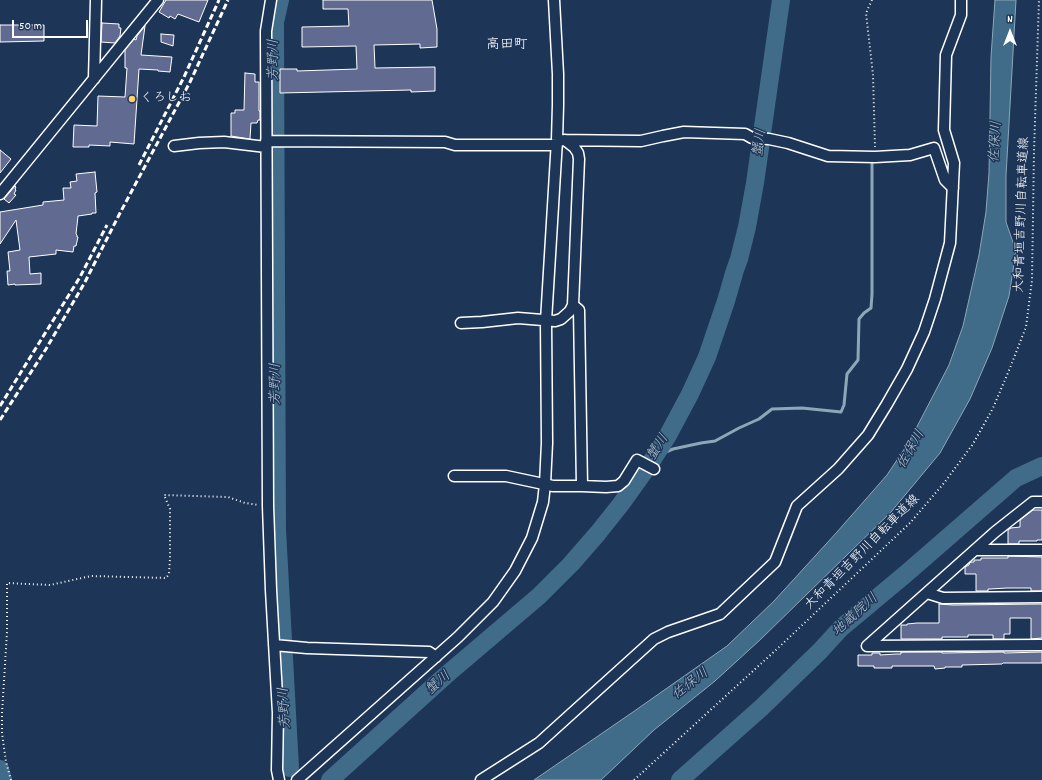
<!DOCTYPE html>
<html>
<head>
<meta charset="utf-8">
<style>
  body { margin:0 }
  #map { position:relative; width:1042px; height:780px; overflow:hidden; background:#1d3557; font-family:Dekko,sans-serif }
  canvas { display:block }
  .north { position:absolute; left:990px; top:12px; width:40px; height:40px; -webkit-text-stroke:3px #1d3557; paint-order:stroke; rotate:0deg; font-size:11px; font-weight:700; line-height:16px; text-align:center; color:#fff }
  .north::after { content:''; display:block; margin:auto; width:14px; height:18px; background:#fff; clip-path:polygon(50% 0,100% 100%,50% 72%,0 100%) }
  .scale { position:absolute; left:12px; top:20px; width:76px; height:18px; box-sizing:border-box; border:2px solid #fff; border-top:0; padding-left:5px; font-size:12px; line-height:14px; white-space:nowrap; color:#fff; -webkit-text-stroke:3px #1d3557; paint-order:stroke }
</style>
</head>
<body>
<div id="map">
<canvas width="1042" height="780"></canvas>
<div class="north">N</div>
<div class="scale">50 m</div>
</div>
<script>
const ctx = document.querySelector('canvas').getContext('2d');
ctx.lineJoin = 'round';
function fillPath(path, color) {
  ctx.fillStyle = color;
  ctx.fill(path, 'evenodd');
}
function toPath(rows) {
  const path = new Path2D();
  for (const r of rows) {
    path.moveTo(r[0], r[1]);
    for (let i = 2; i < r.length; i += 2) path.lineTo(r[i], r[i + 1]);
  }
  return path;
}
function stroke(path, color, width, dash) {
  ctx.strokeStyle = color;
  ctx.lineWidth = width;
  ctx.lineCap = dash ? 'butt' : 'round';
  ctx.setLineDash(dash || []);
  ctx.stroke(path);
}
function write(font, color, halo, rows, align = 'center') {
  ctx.font = font + ' Dekko,"Klee One",sans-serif';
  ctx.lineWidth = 3;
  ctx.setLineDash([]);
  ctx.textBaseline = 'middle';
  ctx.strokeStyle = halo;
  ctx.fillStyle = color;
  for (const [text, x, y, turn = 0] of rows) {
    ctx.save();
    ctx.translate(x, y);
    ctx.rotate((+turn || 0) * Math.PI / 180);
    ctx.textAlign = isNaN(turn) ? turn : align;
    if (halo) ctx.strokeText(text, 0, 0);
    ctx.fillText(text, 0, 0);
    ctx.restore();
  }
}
const water = toPath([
  [995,0,1016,0,1006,176,1006,222,1016,251,1009,296,992,348,970,399,940,453,891,512,761,639,715,681,654,730,601,780,534,780,633,712,727,646,774,601,837,532,887,475,909,442,949,365,963,326,979,255,986,212,989,173,991,57,995,0]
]);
const stream = toPath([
  [654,457,673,449,701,443,715,441,739,428,759,419,772,409,802,408,841,412,844,405,847,374,858,360,859,319,864,313,871,308,872,294,872,160]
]);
const river = toPath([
  [280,0,275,22,275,35,277,530,290,768],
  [0,769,3,780],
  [330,780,445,676,539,596,571,564,598,533,621,504,651,462,667,437,690,394,707,357,726,301,735,270,739,259,747,227,755,183,781,0],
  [680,780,761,708,820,651,841,628,908,572,1016,478,1042,466]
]);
const building = toPath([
  [166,0,208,0,199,22,178,14,175,19,170,16,169,18,159,12,166,0],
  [323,0,432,0,437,29,437,47,420,48,420,44,374,45,375,68,435,67,435,91,411,92,411,90,280,93,280,69,297,69,297,71,357,69,356,46,302,47,302,27,349,26,348,9,323,9,323,0],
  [102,23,119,24,119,28,121,28,120,36,115,43,101,42,102,23],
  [0,25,44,25,44,41,0,42,0,25],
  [145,26,141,55,172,57,170,72,158,71,158,70,139,69,134,144,110,142,110,146,89,145,89,147,73,147,74,125,97,126,98,96,125,97,127,68,125,68,125,50,134,39,136,40,137,36,145,26],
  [161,34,174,35,173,46,161,42,161,34],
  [245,73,255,74,255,82,259,82,259,111,260,111,260,120,258,120,257,123,251,123,250,139,231,136,231,113,235,113,235,110,244,110,245,73],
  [0,150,11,159,0,173,0,150],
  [95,172,97,192,95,193,96,213,92,213,92,214,78,216,76,234,77,235,77,237,78,237,76,246,74,246,73,252,56,250,56,254,29,257,30,274,41,273,41,284,15,285,15,284,8,285,7,271,10,271,8,252,20,250,16,220,0,244,0,212,43,205,43,202,64,200,63,188,71,188,70,182,77,181,76,174,95,172],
  [15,186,16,187,15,189,16,190,14,194,16,195,9,203,4,199,15,186],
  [1033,510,1042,510,1042,540,1037,540,1037,541,1019,541,1019,544,1008,544,1008,530,1011,528,1020,527,1020,520,1033,510],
  [1008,556,1042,557,1042,591,1031,591,1031,588,1007,588,990,589,988,589,988,591,976,591,976,574,965,574,965,567,969,565,969,564,971,562,974,562,974,560,981,560,981,558,1008,558,1008,556],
  [939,604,953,605,1042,604,1042,638,1031,639,1031,618,1010,618,1010,634,1004,634,1004,639,993,639,993,635,968,635,968,637,942,637,942,639,901,639,901,625,907,625,907,624,917,623,939,623,939,604],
  [901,652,942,652,942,653,1004,652,1004,653,1042,652,1042,663,1003,663,1002,664,962,665,962,667,945,667,945,668,935,669,934,666,892,666,892,668,874,668,874,666,858,666,858,655,872,655,872,653,880,653,880,655,896,654,901,654,901,652]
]);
const path = toPath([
  [872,0,866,13,873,75,875,147],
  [11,780,6,762,2,733,2,713,7,632,7,583,50,585,91,576,166,578,169,574,170,559,170,509,164,495,228,497,245,503,259,505],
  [634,780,777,649,910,523,944,483,973,444,993,408,1010,368,1026,327,1032,280,1034,151,1039,0]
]);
const minor = toPath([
  [271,0,266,31,268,506,271,590,278,713,277,770,279,780],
  [94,79,96,0],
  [557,140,641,141,663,136,684,132,745,134,752,138,769,139,788,143,828,156,875,157,910,155,934,148,945,180,953,188],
  [266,141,445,142,455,145,557,145],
  [174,146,199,143,224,142,266,147],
  [0,194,158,0],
  [573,305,579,310,582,486],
  [461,323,482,322,518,318,555,321,561,319,570,311,573,305,579,159,578,153,574,147,565,140],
  [454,476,506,476,553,486,582,486,606,487,618,486,624,481,637,460,654,469],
  [1042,502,1033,502,995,532,867,646,1042,645],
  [976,550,1042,550],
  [927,593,943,598,1042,597],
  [274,645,307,648,429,652,436,657],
  [297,780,458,637,493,602,515,571,532,538,543,502,545,484,547,443,546,321,557,140,558,105,558,74,554,0],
  [481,780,539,743,654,639,668,632,720,614,775,562,797,506,838,469,868,435,887,404,907,369,924,332,935,299,950,243,954,163,944,130,946,55,961,15,961,0]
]);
const rail = toPath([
  [139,165,184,77,219,0],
  [0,406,80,277,107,225],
  [0,420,46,349,85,282,120,213,190,82,228,0]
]);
const markers = [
  [132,99,4,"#ffd166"]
];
const poiNames = [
  ["くろしお",140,99]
];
const streetNames = [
  ["大和青垣吉野川自転車道線",1023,215,-88],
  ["大和青垣吉野川自転車道線",863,553,-45]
];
const neighbourhoodNames = [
  ["高田町",507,46]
];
const waterNames = [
  ["芳野川",275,60,-90],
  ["佐保川",997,142,-87],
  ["蟹川",761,143,-82],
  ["芳野川",277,384,-90],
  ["蟹川",659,448,-57],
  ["佐保川",912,450,-60],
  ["地蔵院川",856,616,-42],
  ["蟹川",439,684,-41],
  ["佐保川",691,685,-37],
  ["芳野川",286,708,-93]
];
fillPath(water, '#416c89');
stroke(water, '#8da7b8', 1);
stroke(stream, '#8da7b8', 3);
stroke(river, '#416c89', 18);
fillPath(building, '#616a91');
stroke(building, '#fff', 1);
stroke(minor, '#fff', 13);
stroke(path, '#fff', 2, [1, 3]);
stroke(minor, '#1d3557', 10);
stroke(rail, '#fff', 3, [6, 3]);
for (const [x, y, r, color] of markers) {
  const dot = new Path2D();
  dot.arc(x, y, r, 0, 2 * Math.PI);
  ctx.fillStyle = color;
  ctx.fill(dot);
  stroke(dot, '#1d3557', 1.5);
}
write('13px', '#fff', '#1d3557', poiNames, 'left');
write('13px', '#fff', '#1d3557', streetNames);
write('14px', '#fff', '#1d3557', neighbourhoodNames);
write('italic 14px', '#b3c4d0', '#1d3557', waterNames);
</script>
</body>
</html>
